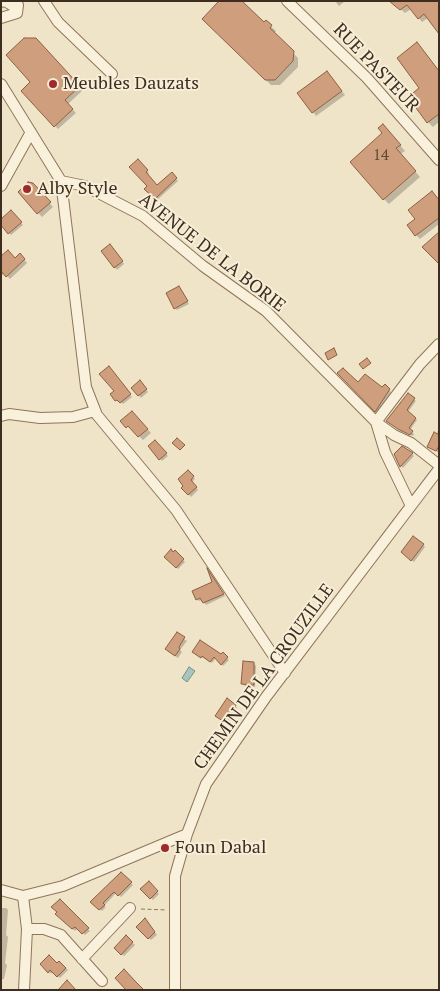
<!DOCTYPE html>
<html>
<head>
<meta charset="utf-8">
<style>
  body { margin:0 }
  #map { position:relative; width:440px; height:991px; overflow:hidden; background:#f0e4c8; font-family:"PT Serif",serif }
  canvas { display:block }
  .frame { position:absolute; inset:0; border:2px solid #3d2e20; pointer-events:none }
</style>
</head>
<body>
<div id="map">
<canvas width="440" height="991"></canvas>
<div class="frame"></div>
</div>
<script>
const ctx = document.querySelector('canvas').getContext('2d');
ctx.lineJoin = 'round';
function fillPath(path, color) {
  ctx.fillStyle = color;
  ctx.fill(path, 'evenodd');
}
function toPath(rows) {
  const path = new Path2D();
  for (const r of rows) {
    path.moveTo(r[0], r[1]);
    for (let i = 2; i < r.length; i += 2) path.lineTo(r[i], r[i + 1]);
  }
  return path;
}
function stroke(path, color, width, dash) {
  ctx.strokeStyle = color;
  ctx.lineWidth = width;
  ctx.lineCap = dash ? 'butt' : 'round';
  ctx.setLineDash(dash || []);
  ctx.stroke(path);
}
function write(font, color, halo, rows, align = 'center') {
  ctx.font = font + ' "PT Serif",serif';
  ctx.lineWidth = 4;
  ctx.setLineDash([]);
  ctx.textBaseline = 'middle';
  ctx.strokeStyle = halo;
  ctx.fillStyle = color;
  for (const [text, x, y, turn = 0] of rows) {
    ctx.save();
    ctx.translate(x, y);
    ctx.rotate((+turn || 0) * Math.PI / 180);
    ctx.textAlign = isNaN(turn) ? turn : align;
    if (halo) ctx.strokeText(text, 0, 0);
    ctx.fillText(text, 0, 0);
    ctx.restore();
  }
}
const water = toPath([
  [189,667,195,671,187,682,182,678,189,667]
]);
const shadow = toPath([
  [335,1,345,1,339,6],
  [391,1,415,1,428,18,422,22,411,9,405,13],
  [204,19,264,24,266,22,276,31,274,34,298,58,298,67,280,85,271,85],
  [36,40,83,90,68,104,76,113,58,129,22,91,32,82],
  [439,72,439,122,433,127,428,122],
  [330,76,345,95,316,116,313,112],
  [388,131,405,151,400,154,420,177,389,204,384,199],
  [138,161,149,173,147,175,157,187,172,174,178,181,157,200,145,189,148,186],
  [37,188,53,207,42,217,19,192],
  [439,201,439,224,420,239,416,235],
  [11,212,23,225,11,235,1,224],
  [112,248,124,264,117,270,103,251],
  [1,257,15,260,24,259,27,263,10,279,5,274,1,275],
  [179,287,189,304,177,310,175,308],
  [110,370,132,397,123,404,120,401,118,402,111,394,115,391],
  [339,373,358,384,382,389,385,386,391,392,378,413],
  [142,384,148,392,141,398,133,388],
  [409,395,416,401,408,412,417,420,410,430,414,434,413,436,401,431,389,422],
  [136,416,151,433,143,440,122,421],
  [439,429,439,453,428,446],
  [155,442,168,456,162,461,149,446],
  [412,454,414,456,403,468,401,466],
  [188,472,195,479,192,482,198,490,191,497,183,488],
  [423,545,425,547,414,562,404,554],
  [175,552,185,562,178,569,165,557],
  [210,574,225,596,206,605,202,600,199,601,197,599,214,583],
  [177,634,187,641,180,650,182,652,178,658,169,652],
  [196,654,222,656,223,654,229,660,223,666,216,658,212,663],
  [254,663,256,666,255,687,245,686,242,683],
  [235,706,237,708,229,724,219,718],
  [217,743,220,745,217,753,214,752,212,757,205,753],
  [121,874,133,885,121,897,116,893,104,906,106,907,102,911,92,902],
  [149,883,159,894,153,900,142,889],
  [60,900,90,931,85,935,78,928,75,931,57,914],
  [1,908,6,908,8,910,6,935,8,937,5,963,7,965,4,979,1,979],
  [147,921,157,935,151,940,137,927],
  [126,937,135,945,124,956,115,948],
  [59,962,68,970,60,978,53,971,51,974,42,964,57,965]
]);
const building = toPath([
  [219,1,242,1,264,22,266,20,272,25,270,28,294,51,293,61,275,80,265,80,202,19,219,1],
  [389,1,439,1,439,34,424,14,418,19,407,5,400,10,389,1],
  [24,38,36,38,80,86,65,100,73,109,54,127,21,91,30,82,6,55,24,38],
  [417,42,439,71,439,114,427,123,408,97,419,88,397,58,417,42],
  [327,71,342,91,312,113,297,93,327,71],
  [383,124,401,145,396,148,416,171,383,200,350,162,382,133,378,128,383,124],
  [138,159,148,170,146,172,157,185,172,172,177,178,155,199,144,189,147,186,129,167,138,159],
  [28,182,33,183,51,202,37,214,18,192,28,182],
  [432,191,439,200,439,218,415,236,407,225,415,219,408,210,432,191],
  [11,210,22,222,8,234,1,225,1,219,11,210],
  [439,232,439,264,422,247,439,232],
  [110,244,123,261,114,268,101,251,110,244],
  [8,250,15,258,20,253,25,259,6,277,1,271,1,256,8,250],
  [179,286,188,301,174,309,166,293,179,286],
  [334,348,337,355,328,360,325,353,334,348],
  [367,358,371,363,363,369,359,364,367,358],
  [109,366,131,394,120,403,117,400,115,401,110,394,114,391,99,374,109,366],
  [343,368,358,382,365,374,382,387,385,384,390,389,375,412,337,373,343,368],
  [140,380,147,389,138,396,131,388,140,380],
  [408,393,415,398,407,410,416,418,409,428,413,431,410,435,398,429,386,421,408,393],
  [132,411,148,429,138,437,128,426,126,428,120,421,132,411],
  [434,432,439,435,439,446,436,451,427,447,434,432],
  [177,438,185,445,180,450,172,443,177,438],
  [155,440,167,453,159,460,148,446,155,440],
  [402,446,413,453,400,467,394,454,402,446],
  [188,470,194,476,191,480,197,487,188,495,181,488,183,486,178,479,188,470],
  [413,536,424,544,411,561,401,552,413,536],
  [171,549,173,552,175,550,184,559,176,568,164,557,171,549],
  [207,568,224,594,203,603,200,598,196,600,192,591,212,582,207,568],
  [177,632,185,637,179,647,180,649,175,656,165,649,177,632],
  [200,640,221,654,223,652,228,657,221,665,214,657,210,662,202,656,201,658,192,652,200,640],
  [243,661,254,662,254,685,241,684,243,661],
  [227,698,236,705,226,723,215,716,227,698],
  [210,738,218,742,215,751,212,750,210,756,203,753,210,738],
  [121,872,132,882,118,896,114,892,103,903,105,905,99,910,90,902,121,872],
  [149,881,158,891,150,899,140,889,149,881],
  [60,899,89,928,82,934,75,927,72,929,55,914,57,912,51,907,60,899],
  [145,918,155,932,148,939,136,927,145,918],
  [126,935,133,942,121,955,114,948,126,935],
  [49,955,57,963,59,961,66,968,57,977,50,970,48,973,40,964,49,955],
  [124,969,136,982,144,990,126,990,115,978,124,969],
  [67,980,76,990,58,990,67,980]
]);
const path = toPath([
  [141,909,167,910]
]);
const minor = toPath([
  [44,1,58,22,112,74],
  [287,1,367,78,439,160],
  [1,2,5,1,13,6],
  [1,18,17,13,18,5],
  [1,84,61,181,86,387,97,415,176,510,285,673],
  [61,181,85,186,143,216,203,266,266,311,376,422,394,435,411,443,439,465],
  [1,186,31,132],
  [1,416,9,414,40,418,73,417,95,411],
  [376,422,420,364,439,344],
  [376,422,385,452,411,506],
  [1,890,23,896,63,886,187,834],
  [23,896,27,929,24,990],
  [27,929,44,929,61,935,102,981],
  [82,959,130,908],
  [175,990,175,876,187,834,206,784,266,697,439,469]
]);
const markers = [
  [53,84,5,"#9e2a2b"],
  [27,189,5,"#9e2a2b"],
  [165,848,5,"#9e2a2b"]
];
const numberNames = [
  ["14",381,156]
];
const streetNames = [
  ["RUE PASTEUR",376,68,46],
  ["AVENUE DE LA BORIE",212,253,38],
  ["CHEMIN DE LA CROUZILLE",264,677,-54]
];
const poiNames = [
  ["Meubles Dauzats",63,84],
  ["Alby Style",37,189],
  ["Foun Dabal",175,848]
];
fillPath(water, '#a9c4bc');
stroke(water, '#6f938a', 1);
fillPath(shadow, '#0003');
fillPath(building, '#cf9f7d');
stroke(building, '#8d5f41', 1);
stroke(minor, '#8d765c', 12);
stroke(path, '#8d765c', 1, [4, 2.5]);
stroke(minor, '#faf1dc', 10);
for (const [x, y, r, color] of markers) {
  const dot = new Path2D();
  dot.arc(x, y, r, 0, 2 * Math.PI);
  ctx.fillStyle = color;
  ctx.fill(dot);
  stroke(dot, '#f7eed8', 2);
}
write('15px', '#624a37', null, numberNames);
write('18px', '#3d2e20', '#f7eed8', streetNames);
write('18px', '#3d2e20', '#f7eed8', poiNames, 'left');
</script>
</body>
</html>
